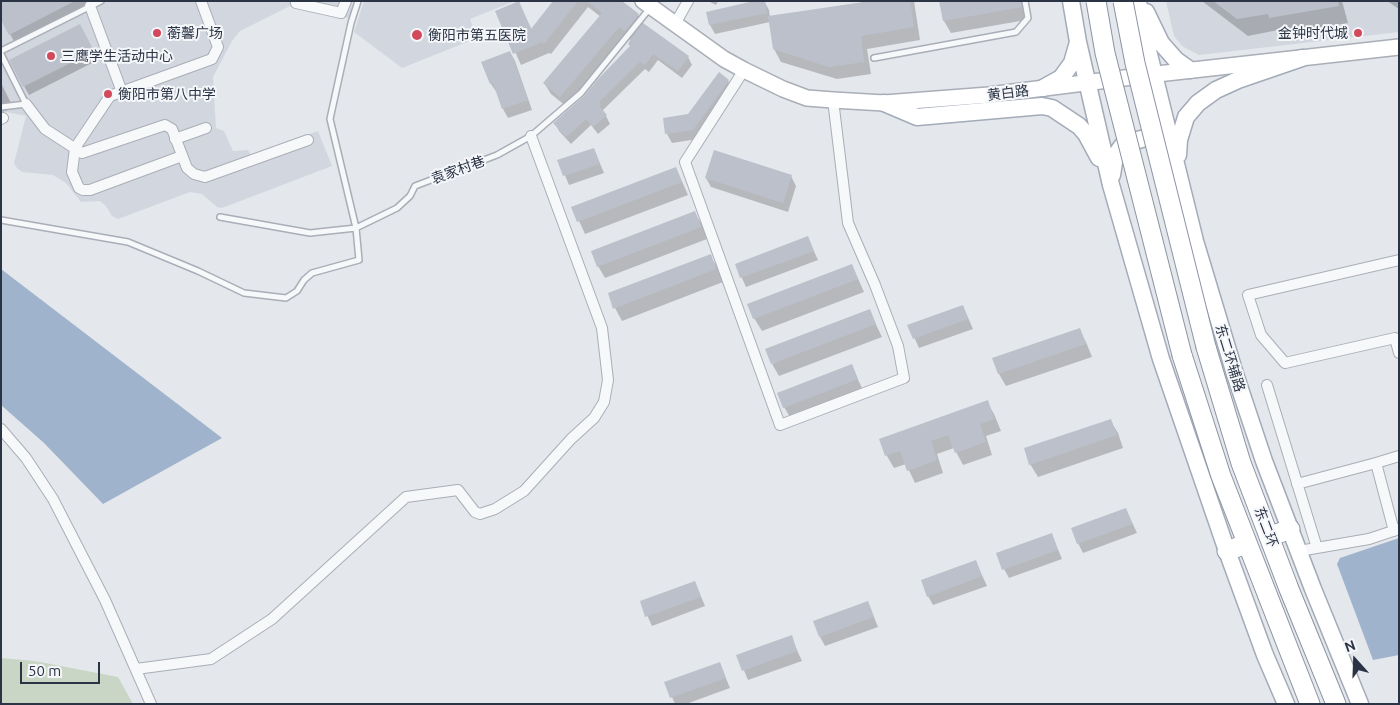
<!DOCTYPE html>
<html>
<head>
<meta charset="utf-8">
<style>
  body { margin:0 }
  #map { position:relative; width:1400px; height:705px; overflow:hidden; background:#e4e7ec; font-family:Ubuntu,sans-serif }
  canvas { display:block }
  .frame { position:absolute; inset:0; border:2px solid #2b3445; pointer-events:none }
  .north { position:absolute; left:1330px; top:635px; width:50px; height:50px; -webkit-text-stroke:4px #f4f6f9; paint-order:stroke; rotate:340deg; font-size:14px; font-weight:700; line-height:20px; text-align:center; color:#2b3445 }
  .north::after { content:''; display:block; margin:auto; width:18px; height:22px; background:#2b3445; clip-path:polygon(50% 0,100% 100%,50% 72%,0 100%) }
  .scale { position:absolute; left:20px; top:662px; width:80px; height:22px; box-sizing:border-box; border:2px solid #2b3445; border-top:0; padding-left:6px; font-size:15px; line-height:18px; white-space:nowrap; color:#2b3445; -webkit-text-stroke:4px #f4f6f9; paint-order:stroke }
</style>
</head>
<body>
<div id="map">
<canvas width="1400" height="705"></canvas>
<div class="frame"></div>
<div class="north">N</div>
<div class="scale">50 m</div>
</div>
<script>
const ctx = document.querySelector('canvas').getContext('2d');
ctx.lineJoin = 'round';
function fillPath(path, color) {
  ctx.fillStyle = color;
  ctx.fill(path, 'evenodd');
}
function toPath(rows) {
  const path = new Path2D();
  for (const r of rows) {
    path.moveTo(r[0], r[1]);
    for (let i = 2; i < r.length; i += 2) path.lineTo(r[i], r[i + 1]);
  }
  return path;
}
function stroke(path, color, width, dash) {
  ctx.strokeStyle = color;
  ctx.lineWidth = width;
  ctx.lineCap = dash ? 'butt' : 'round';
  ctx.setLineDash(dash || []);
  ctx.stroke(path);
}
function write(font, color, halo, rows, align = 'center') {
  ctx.font = font + ' Ubuntu,"Noto Sans SC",sans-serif';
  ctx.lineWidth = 4;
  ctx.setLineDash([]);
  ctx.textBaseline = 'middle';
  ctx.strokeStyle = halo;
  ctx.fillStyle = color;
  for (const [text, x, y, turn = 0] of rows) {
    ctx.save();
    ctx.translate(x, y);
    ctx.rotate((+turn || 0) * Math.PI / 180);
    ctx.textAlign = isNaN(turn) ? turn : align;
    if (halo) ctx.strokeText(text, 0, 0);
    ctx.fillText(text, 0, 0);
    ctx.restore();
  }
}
const built = toPath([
  [1,1,353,1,349,18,290,6,240,31,232,41,213,77,216,128,224,131,233,151,248,150,251,155,318,131,332,166,222,208,217,207,202,194,190,192,118,219,112,216,106,206,100,201,81,202,66,183,53,175,22,172,17,168,14,163,26,116,1,111],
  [364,1,515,1,470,19,477,38,402,68,354,32],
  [1166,1,1399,1,1399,32,1199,55,1182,46,1174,36]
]);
const green = toPath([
  [1,658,35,661,118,677,133,704,1,704]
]);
const water = toPath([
  [1,269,222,438,103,504,44,443,1,405],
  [1399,538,1399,655,1373,660,1337,564,1340,558]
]);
const shadow = toPath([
  [8,1,93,1,80,8,81,10,15,43,10,34],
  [555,1,620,1,638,15,644,25,688,57,692,65,682,78,658,60,649,72,645,69,603,110,610,124,598,134,591,125,571,144,559,131,555,123,585,97,631,47,632,41,626,37,567,107,551,94,544,83,601,17,588,7,551,54,549,53,521,65,497,11,518,2,532,30],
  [708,1,718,1,716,5],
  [764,1,769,10,770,17,871,1,914,1,920,40,867,49,871,74,837,79,781,62,774,49,770,22,715,34,710,25,707,13],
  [940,1,1023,1,1026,20,951,33,944,21],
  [1202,1,1342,1,1348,23,1280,34,1278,30,1248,36],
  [1387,1,1399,1,1399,9],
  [85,35,98,60,29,95,24,86],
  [510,52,515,61,532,110,508,118,503,109,497,93,491,84,483,62],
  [719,74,728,81,734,90,698,139,672,143,667,134,688,116],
  [1,83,13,107,1,113],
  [594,149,604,173,569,185,559,161],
  [676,168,688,195,585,234,573,208],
  [791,176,796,186,788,212,711,187,706,178],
  [695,213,702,225,707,239,605,278,598,266],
  [808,238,818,260,746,287,736,265],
  [710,256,718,268,723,282,622,321,615,308],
  [852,265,864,292,762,331,754,318],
  [963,306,973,329,919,348,909,326],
  [869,310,882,337,779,376,772,364],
  [1079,329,1086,342,1092,357,1006,386,999,374,994,358],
  [851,365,862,388,790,417,784,407],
  [987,402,994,414,1001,431,986,436,992,455,963,465,954,448,937,454,943,473,915,483,906,464,894,468,887,456,881,439],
  [1110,420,1118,433,1123,448,1038,477,1030,464],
  [1126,509,1137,533,1083,553,1078,543],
  [1052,535,1062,559,1009,578,1004,569],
  [976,562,987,586,933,605,928,596],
  [695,582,705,606,652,626,641,602],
  [868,602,878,627,825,646,820,637],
  [791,637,802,661,748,680,738,656],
  [720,664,730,688,686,704,675,704,666,683]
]);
const building = toPath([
  [5,1,75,1,9,35,1,20,1,3],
  [519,1,531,29,553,1,578,1,544,44,542,42,513,54,495,11],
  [587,1,622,1,639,14,625,31,619,27,560,97,543,83,602,13],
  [754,1,765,1,767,13,709,25,706,12],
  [871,1,910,1,914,27,861,36,864,62,829,67,773,49,768,16],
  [939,1,1021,1,1022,7,943,21],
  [1213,1,1338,1,1339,6,1269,18,1268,14,1237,19],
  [643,23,689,56,678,71,653,54,645,65,640,62,599,102,601,104,599,106,607,115,593,127,586,119,566,137,553,123,584,96,598,79,630,46,628,44,632,37],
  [80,24,94,51,23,87,9,60],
  [510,51,528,100,502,109,493,83,490,84,481,62],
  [719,72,729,80,693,130,665,134,663,118,688,114],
  [594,148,600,164,563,176,557,160],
  [714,150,792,175,783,203,705,178],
  [676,167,682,182,577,222,571,207],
  [695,211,701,227,597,267,591,251],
  [808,236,814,251,740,278,735,264],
  [711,254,716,269,613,309,608,293],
  [852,264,858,279,753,319,747,304],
  [963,305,968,319,913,339,907,325],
  [870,309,876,324,771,364,765,349],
  [1080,328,1086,344,998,374,992,358],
  [852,364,858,379,783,408,777,393],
  [988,400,994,419,980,424,986,442,955,453,948,435,931,441,937,460,907,471,900,451,885,456,879,439],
  [1111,419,1117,435,1029,465,1024,448],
  [1126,508,1132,524,1077,544,1071,528],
  [1052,533,1058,550,1002,570,996,553],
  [976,560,982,576,927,597,921,580],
  [695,581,701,597,645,617,640,601],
  [868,601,874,617,819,637,813,621],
  [792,635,797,651,742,671,736,655],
  [720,662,726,678,670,698,664,682]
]);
const lane = toPath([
  [1,51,101,1],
  [1,54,26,104,1,107],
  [874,58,1016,32,1028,18,1025,1],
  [220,217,310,233,356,228,397,208,410,196,415,186,497,155,531,136,581,93,650,8],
  [1,220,128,242,198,271,244,293,286,298,297,291,304,280,312,273,359,260,356,228,330,119,351,23,358,1]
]);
const street = toPath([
  [296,1,296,3,341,13,346,1],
  [90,6,122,92],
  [675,24,688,1],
  [744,70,685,162,780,425,904,378,898,346,875,285,848,223,833,100],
  [26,104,45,129,82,153,165,125,172,129,187,168,194,174,205,177,308,140],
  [1,119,3,118],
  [175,139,206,128],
  [182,156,90,190,83,190,79,188,72,172,75,148,110,96,212,59,218,47,201,1],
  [1399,260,1248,295,1261,335,1285,363,1395,338,1399,353],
  [1267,385,1317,548],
  [1,429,26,458,53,499,105,600,151,704],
  [1297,484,1376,463],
  [1394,531,1376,463,1399,456],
  [1299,551,1369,539,1399,529],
  [136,669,211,659,272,619,406,497,458,490,475,512,480,514,495,509,524,491,571,439,594,418,604,402,608,380,602,328,531,136]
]);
const secondary = toPath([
  [643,1,724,59,744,70,783,89,807,98,833,100,884,103,989,95,1148,75,1399,47]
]);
const primary = toPath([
  [1071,1,1078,42,1111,185,1161,359,1227,551,1265,655,1286,704],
  [1138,1,1142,26,1195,241,1235,374,1264,461,1313,589,1360,704],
  [1146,12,1161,43,1176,60,1190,70],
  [1043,88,1061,78,1072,63,1078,42],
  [884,103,917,117,1042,106,1052,108,1079,126,1086,134,1099,158],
  [1178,155,1179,140,1186,117,1198,103,1216,90,1238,80,1302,58],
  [1112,175,1115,156,1122,146,1131,142,1145,138,1150,139,1164,147]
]);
const highway = toPath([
  [1206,347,1241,463,1289,589,1336,704],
  [1182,355,1221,476,1310,704],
  [1269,537,1290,529],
  [1227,551,1246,544]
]);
const highwayBridge = toPath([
  [1096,1,1105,53,1182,355],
  [1123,1,1135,63,1206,347]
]);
const markers = [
  [157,33,5,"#d1495b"],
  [1358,33,5,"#d1495b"],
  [417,35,6,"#d1495b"],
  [51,56,5,"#d1495b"],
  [108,94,5,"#d1495b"]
];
const poiNames = [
  ["蘅馨广场",167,33],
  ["金钟时代城",1348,33,"right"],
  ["衡阳市第五医院",428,35],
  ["三鹰学生活动中心",61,56],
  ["衡阳市第八中学",118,94]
];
const streetNames = [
  ["黄白路",1008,93,-7],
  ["袁家村巷",458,170,-20],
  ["东二环辅路",1230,358,73],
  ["东二环",1266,527,69]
];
fillPath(built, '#d2d6de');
fillPath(green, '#c9d6c5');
fillPath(water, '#9fb4cc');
fillPath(shadow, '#0003');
fillPath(building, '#bbc0ca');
stroke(lane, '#a9aeb7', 8);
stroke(street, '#a9aeb7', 12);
stroke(secondary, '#a9aeb7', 18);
stroke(primary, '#a3abb8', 19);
stroke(highway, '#8b94a3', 21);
stroke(lane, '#f7f8fa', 5);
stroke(street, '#f7f8fa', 10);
stroke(secondary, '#fff', 15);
stroke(primary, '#fff', 16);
stroke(highway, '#fff', 19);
stroke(highwayBridge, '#8b94a3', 21, []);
stroke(highwayBridge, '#fff', 19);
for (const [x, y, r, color] of markers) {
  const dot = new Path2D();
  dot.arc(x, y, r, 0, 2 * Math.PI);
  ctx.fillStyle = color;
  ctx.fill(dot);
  stroke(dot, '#f4f6f9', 2);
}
write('14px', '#2b3445', '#f4f6f9', poiNames, 'left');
write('14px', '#2b3445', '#f4f6f9', streetNames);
</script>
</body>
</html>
